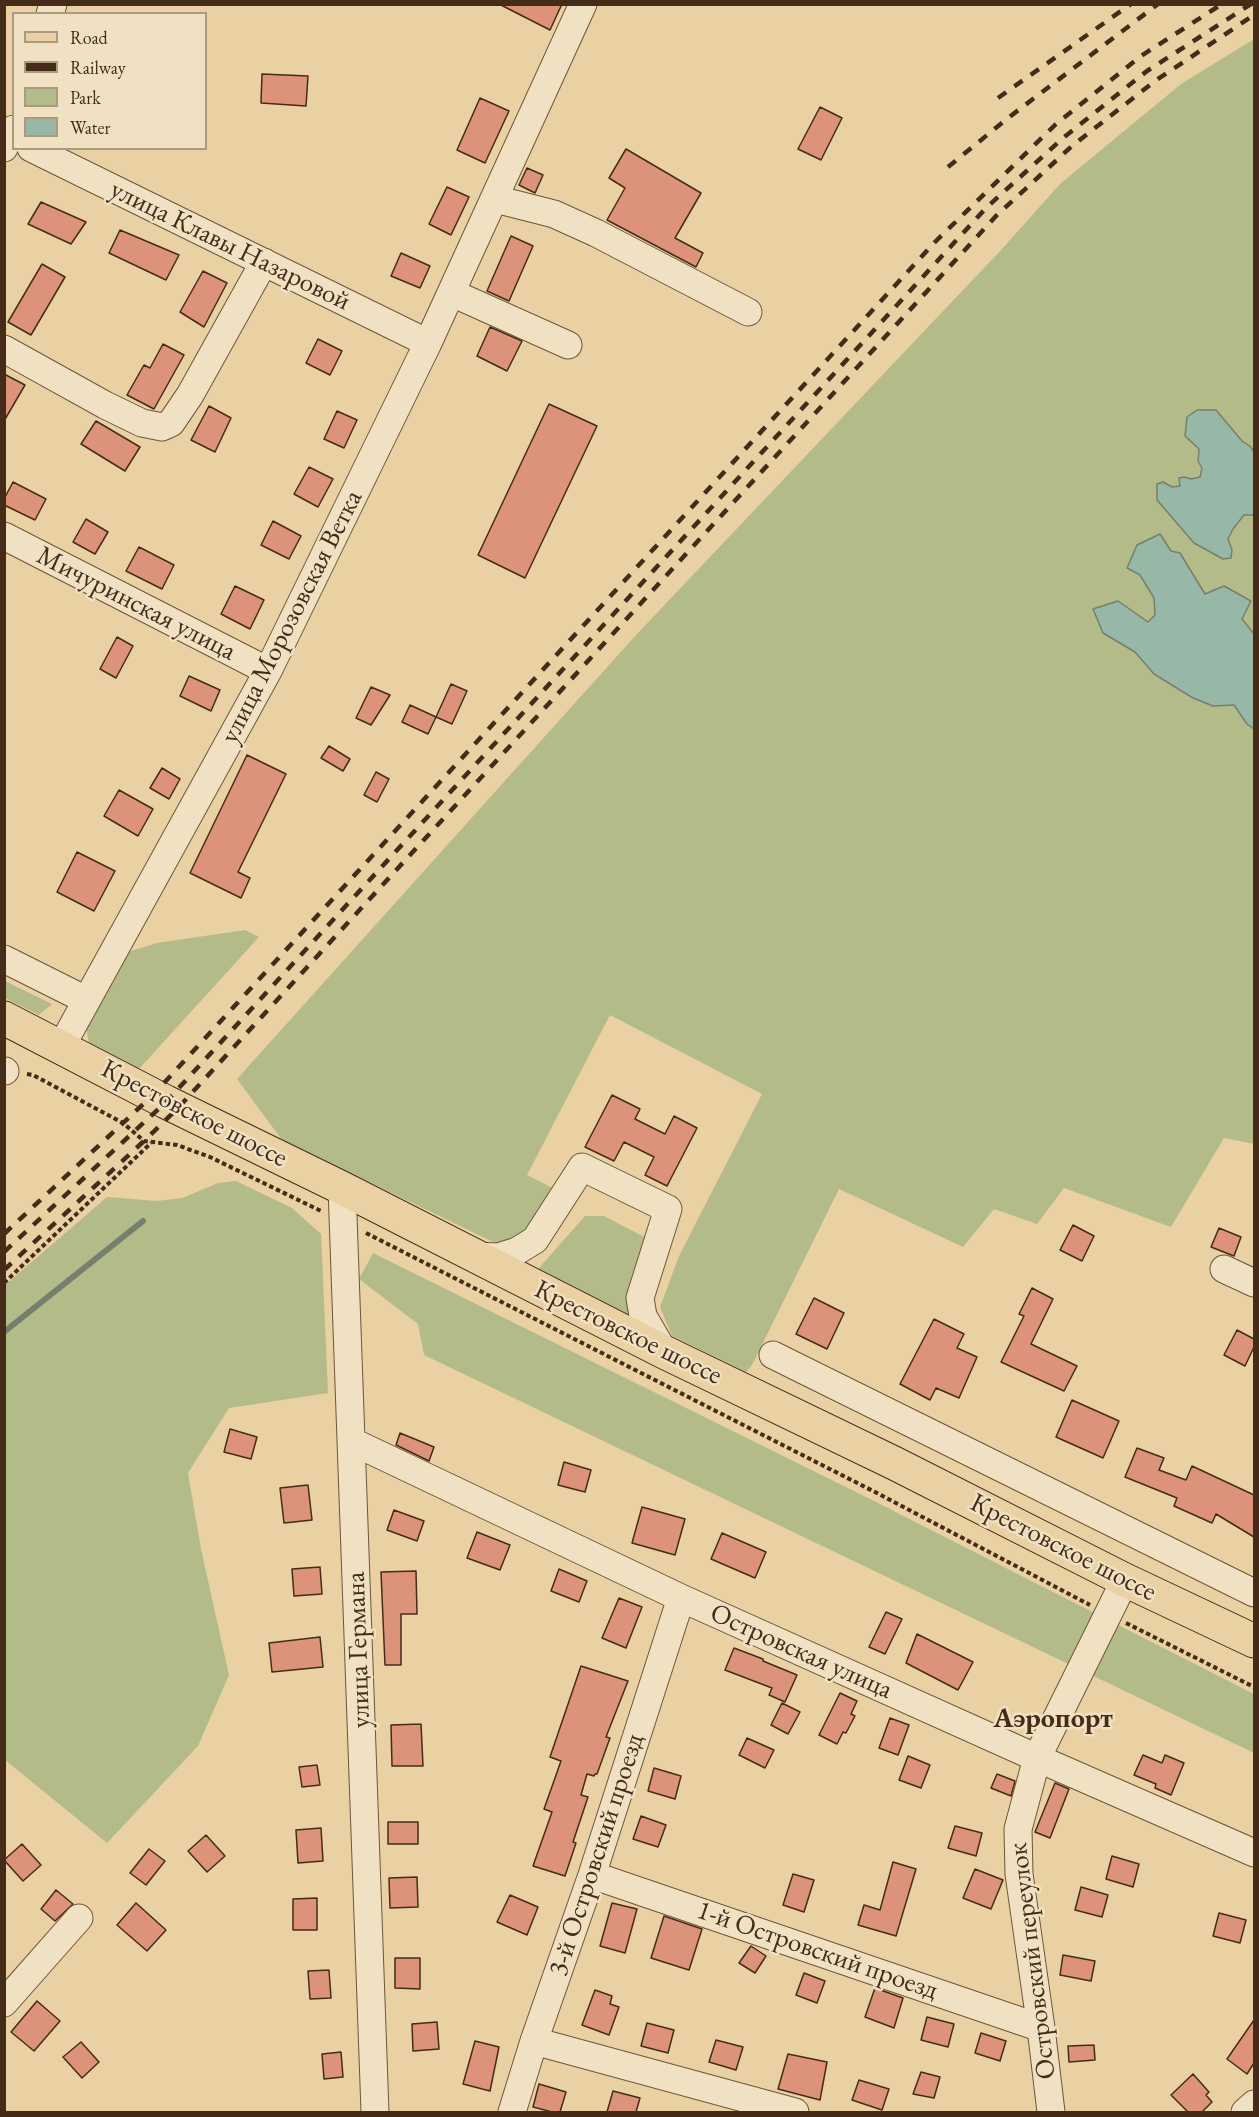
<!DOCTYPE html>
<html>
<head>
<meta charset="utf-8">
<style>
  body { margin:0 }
  #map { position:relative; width:1259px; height:2117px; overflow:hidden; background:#e9d1a3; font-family:"EB Garamond",serif }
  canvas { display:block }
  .frame { position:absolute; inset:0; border:6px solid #442c18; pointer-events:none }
  .legend { position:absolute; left:12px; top:12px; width:195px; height:138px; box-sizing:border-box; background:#f1e1c3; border:2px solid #ac997f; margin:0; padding:8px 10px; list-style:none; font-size:18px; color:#442c18 }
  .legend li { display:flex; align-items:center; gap:12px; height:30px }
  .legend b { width:30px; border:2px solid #ac997f }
</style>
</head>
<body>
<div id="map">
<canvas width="1259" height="2117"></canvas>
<div class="frame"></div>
<ul class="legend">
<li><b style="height:8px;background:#e9d1a3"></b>Road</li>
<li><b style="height:8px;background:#442c18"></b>Railway</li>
<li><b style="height:16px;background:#b3bc88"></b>Park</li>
<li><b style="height:16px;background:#97b7a7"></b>Water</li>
</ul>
</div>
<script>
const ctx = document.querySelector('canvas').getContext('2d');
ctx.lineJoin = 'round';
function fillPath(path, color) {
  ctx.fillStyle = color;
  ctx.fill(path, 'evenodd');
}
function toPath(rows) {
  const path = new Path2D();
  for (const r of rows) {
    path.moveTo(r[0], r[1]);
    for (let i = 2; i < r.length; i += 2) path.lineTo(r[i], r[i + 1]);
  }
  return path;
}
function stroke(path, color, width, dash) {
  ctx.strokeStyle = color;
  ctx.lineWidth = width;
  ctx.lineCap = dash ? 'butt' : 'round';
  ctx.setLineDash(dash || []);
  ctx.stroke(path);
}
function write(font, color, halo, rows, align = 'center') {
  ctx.font = font + ' "EB Garamond",serif';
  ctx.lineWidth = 5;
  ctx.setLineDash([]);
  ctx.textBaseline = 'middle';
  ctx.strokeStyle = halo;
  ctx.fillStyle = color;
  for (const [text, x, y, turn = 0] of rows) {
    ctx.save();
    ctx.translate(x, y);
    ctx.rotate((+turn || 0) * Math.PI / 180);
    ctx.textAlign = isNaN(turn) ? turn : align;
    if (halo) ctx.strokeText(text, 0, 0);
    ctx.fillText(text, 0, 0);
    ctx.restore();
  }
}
const green = toPath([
  [1254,39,1254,453,1251,447,1242,441,1216,410,1199,449,1198,461,1202,468,1200,477,1191,479,1184,477,1179,478,1180,486,1172,487,1163,482,1157,500,1194,543,1223,558,1232,550,1228,539,1233,529,1244,515,1254,515,1254,634,1242,619,1205,594,1180,554,1140,575,1154,598,1155,615,1148,622,1118,601,1103,633,1135,652,1154,674,1213,706,1234,705,1247,724,1254,729,1254,1144,1224,1138,1171,1227,1064,1188,1037,1224,994,1209,963,1247,839,1189,752,1365,746,1372,672,1336,660,1307,679,1256,762,1094,610,1015,527,1175,574,1199,520,1255,282,1140,237,1079,636,635,1001,250,1060,184,1181,84],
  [245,930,259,937,139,1069,90,1048,84,1017,118,955,157,943],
  [4,981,5,981,52,1004,39,1015,5,998],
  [236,1181,292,1208,321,1234,328,1393,229,1408,188,1473,201,1549,229,1675,198,1746,107,1843,5,1760,5,1285,107,1197,157,1201,182,1198,218,1183],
  [585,1216,604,1216,648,1239,630,1316,538,1269],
  [373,1253,868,1498,1254,1694,1254,1753,424,1355,418,1324,359,1279]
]);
const water = toPath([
  [1197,410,1216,410,1242,441,1251,447,1254,453,1254,515,1244,515,1233,529,1228,539,1232,550,1231,558,1223,559,1194,543,1157,500,1157,484,1163,482,1172,487,1180,486,1179,478,1184,477,1191,479,1200,477,1202,468,1198,461,1199,449,1185,436,1187,417,1197,410],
  [1160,534,1171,551,1180,553,1205,594,1224,586,1251,601,1242,619,1254,634,1254,729,1247,724,1234,705,1213,706,1193,698,1154,674,1135,652,1103,633,1093,609,1118,601,1148,622,1155,615,1154,598,1140,575,1127,568,1137,545,1160,534]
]);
const stream = toPath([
  [4,1332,143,1221]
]);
const building = toPath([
  [499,4,562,4,550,30,499,4],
  [262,74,308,76,306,106,261,103,262,74],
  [480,98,509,111,485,163,457,150,480,98],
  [820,107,842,118,821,160,798,149,820,107],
  [626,149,701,193,675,238,703,253,696,267,607,220,625,188,609,178,626,149],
  [527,168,543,175,535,193,519,185,527,168],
  [447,187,469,197,451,235,429,224,447,187],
  [41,202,86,222,71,244,28,224,41,202],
  [120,230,179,255,166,280,109,253,120,230],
  [511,236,533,246,509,301,487,291,511,236],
  [401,253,430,266,420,288,391,276,401,253],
  [42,264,65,277,31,335,8,322,42,264],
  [203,271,227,283,204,327,180,312,203,271],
  [490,327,522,341,507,371,477,356,490,327],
  [318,339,342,351,330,375,306,363,318,339],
  [163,344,184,355,154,409,127,395,144,365,150,368,163,344],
  [4,374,25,385,4,421,4,374],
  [549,404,597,426,525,578,478,555,549,404],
  [209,406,231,418,215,452,191,440,209,406],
  [337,411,357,420,344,448,324,439,337,411],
  [96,421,140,447,125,471,81,444,96,421],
  [309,467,333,479,318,507,294,494,309,467],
  [13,482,46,499,35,520,4,505,4,499,13,482],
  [86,519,108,532,95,554,73,542,86,519],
  [273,521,301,536,289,559,261,545,273,521],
  [139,547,174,565,162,589,126,571,139,547],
  [235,586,264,600,250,629,221,614,235,586],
  [117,637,133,646,116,678,100,669,117,637],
  [189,676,220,690,211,711,180,696,189,676],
  [451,684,467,691,452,724,436,717,451,684],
  [371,687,390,695,371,725,356,718,371,687],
  [410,705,436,717,428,734,402,722,410,705],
  [329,746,350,759,343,771,321,758,329,746],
  [247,755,286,774,238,872,250,878,241,898,190,873,247,755],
  [162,768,180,779,169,799,150,788,162,768],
  [376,772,389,779,377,802,364,795,376,772],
  [119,790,153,809,138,836,104,816,119,790],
  [77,852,115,871,94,911,57,892,77,852],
  [612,1095,640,1109,635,1119,665,1134,674,1116,697,1128,667,1186,645,1175,654,1157,624,1142,614,1161,585,1147,612,1095],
  [1073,1225,1094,1236,1082,1261,1060,1250,1073,1225],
  [1219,1228,1241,1237,1234,1256,1211,1247,1219,1228],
  [1032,1288,1053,1299,1031,1344,1077,1366,1064,1391,1001,1362,1024,1316,1019,1314,1032,1288],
  [814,1298,844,1313,827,1349,796,1334,814,1298],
  [934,1319,964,1334,957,1348,977,1357,959,1398,936,1388,930,1400,900,1384,934,1319],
  [1237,1330,1254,1339,1254,1347,1245,1366,1224,1355,1237,1330],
  [1072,1400,1119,1421,1103,1458,1056,1437,1072,1400],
  [230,1429,257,1437,251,1459,224,1452,230,1429],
  [400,1433,434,1447,429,1461,396,1445,400,1433],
  [1137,1448,1164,1458,1159,1470,1186,1480,1192,1466,1254,1495,1254,1537,1216,1514,1212,1523,1174,1506,1177,1498,1125,1477,1137,1448],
  [564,1462,591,1470,585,1492,558,1485,564,1462],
  [308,1485,312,1520,284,1523,280,1488,308,1485],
  [642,1507,685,1519,675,1555,632,1543,642,1507],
  [394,1510,424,1521,417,1541,387,1530,394,1510],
  [477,1532,510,1545,500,1570,467,1558,477,1532],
  [722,1533,766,1552,755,1578,711,1559,722,1533],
  [320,1567,322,1594,294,1596,292,1569,320,1567],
  [559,1569,587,1581,579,1602,551,1591,559,1569],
  [416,1571,417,1614,401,1614,401,1665,385,1665,381,1572,416,1571],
  [619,1598,642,1607,626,1648,602,1638,619,1598],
  [886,1612,902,1619,885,1654,869,1647,886,1612],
  [917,1634,973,1662,958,1690,906,1663,917,1634],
  [320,1637,323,1667,272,1672,269,1643,320,1637],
  [734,1648,763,1659,763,1661,797,1675,785,1702,769,1695,772,1688,725,1670,734,1648],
  [581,1666,628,1681,606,1737,610,1738,597,1774,595,1774,594,1776,587,1774,581,1795,588,1797,573,1842,576,1843,565,1876,533,1866,552,1812,544,1809,561,1761,550,1757,581,1666],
  [840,1693,857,1701,851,1714,855,1716,846,1733,843,1732,837,1744,819,1735,840,1693],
  [782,1703,800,1712,788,1734,771,1725,782,1703],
  [890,1718,909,1725,898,1755,879,1748,890,1718],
  [421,1724,423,1766,392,1766,391,1725,421,1724],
  [747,1738,774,1750,765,1768,739,1755,747,1738],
  [1143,1755,1162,1763,1165,1755,1184,1763,1171,1795,1155,1788,1156,1784,1134,1775,1143,1755],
  [908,1756,930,1765,921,1788,899,1780,908,1756],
  [317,1765,320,1785,302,1787,299,1767,317,1765],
  [654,1768,681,1776,675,1799,648,1791,654,1768],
  [997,1774,1015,1781,1011,1796,991,1788,997,1774],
  [1055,1783,1069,1789,1050,1838,1035,1832,1055,1783],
  [641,1816,666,1825,658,1847,633,1839,641,1816],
  [388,1822,418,1822,418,1844,388,1844,388,1822],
  [955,1826,982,1833,976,1856,948,1848,955,1826],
  [321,1828,323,1861,298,1863,296,1830,321,1828],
  [206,1835,225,1856,207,1872,188,1851,206,1835],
  [22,1844,41,1865,23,1881,4,1860,22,1844],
  [149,1849,165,1861,146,1885,130,1873,149,1849],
  [1112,1856,1139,1864,1133,1887,1106,1879,1112,1856],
  [893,1862,916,1869,896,1936,858,1925,864,1905,880,1910,893,1862],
  [975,1869,1003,1880,991,1909,963,1898,975,1869],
  [793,1874,814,1880,804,1912,783,1905,793,1874],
  [417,1877,418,1907,390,1908,389,1878,417,1877],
  [1081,1887,1108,1895,1102,1917,1075,1910,1081,1887],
  [56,1890,73,1904,55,1921,41,1909,56,1890],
  [510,1895,538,1907,527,1935,497,1922,510,1895],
  [317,1898,317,1930,293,1930,293,1899,317,1898],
  [136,1903,166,1930,147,1951,117,1925,136,1903],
  [612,1903,637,1909,625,1953,600,1946,612,1903],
  [1219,1913,1246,1920,1240,1943,1213,1936,1219,1913],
  [664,1916,702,1929,689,1970,651,1958,664,1916],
  [751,1946,766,1956,755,1973,739,1963,751,1946],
  [1063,1955,1095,1961,1091,1981,1060,1975,1063,1955],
  [395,1958,420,1958,420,1989,395,1988,395,1958],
  [329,1970,331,1998,310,1999,308,1971,329,1970],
  [804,1973,825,1981,817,2003,796,1995,804,1973],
  [875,1988,903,1998,894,2028,865,2017,875,1988],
  [595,1990,612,1996,610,2004,619,2007,609,2035,582,2025,595,1990],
  [37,2001,60,2021,34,2051,11,2032,37,2001],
  [927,2017,954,2024,948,2047,921,2040,927,2017],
  [1254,2020,1254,2063,1247,2074,1227,2059,1254,2020],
  [437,2022,439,2049,413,2051,412,2024,437,2022],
  [647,2023,674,2030,668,2053,641,2046,647,2023],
  [981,2033,1006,2041,1000,2061,975,2053,981,2033],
  [716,2040,743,2047,736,2070,709,2062,716,2040],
  [475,2041,499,2047,490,2091,463,2084,475,2041],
  [81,2042,99,2062,82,2078,63,2057,81,2042],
  [1094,2045,1095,2060,1069,2062,1068,2046,1094,2045],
  [341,2052,343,2077,324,2079,322,2054,341,2052],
  [788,2054,827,2062,820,2100,778,2089,788,2054],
  [921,2072,940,2077,934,2098,913,2094,921,2072],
  [1193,2074,1209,2092,1206,2095,1212,2102,1202,2112,1188,2112,1171,2095,1193,2074],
  [859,2080,889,2089,882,2110,852,2100,859,2080],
  [539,2084,566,2092,560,2112,552,2112,533,2107,539,2084],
  [613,2091,640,2098,636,2112,607,2112,613,2091]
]);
const path = toPath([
  [27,1074,33,1075,123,1123,144,1141,177,1145,210,1157,321,1211],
  [366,1233,875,1492,1090,1605],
  [4,1283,151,1143],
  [1126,1623,1254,1687]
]);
const minor = toPath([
  [50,14,53,4],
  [4,148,14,129],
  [31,148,428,343],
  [495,199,554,214,596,233,748,312],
  [452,293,568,345],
  [4,349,105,405,142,423,162,427,171,423,190,395,264,262],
  [4,536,268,671],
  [4,959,86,1000],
  [61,1047,268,671,428,343,583,4],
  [4,1071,5,1071],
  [342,1188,375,2112],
  [474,1256,498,1257,517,1251,535,1240,582,1167,668,1209,640,1298,643,1316,664,1352],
  [1224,1269,1254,1283],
  [773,1355,1254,1593],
  [351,1441,681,1598,1037,1758,1254,1853],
  [592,1875,1041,2028],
  [4,2003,79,1918],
  [534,2041,795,2112],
  [512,2112,534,2041,592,1875,681,1598],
  [1051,2112,1041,2028,1019,1874,1018,1829,1037,1758,1125,1580],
  [1245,2112,1254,2104]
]);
const major = toPath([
  [4,1018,166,1102,342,1188,664,1352,894,1463,1125,1580,1254,1641]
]);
const rail = toPath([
  [998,98,1131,4],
  [948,167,1008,118,1158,4],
  [4,1234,153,1095,935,242,1055,125,1141,56,1222,4],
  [4,1252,166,1102,986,208,1063,138,1147,71,1251,4],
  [4,1270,144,1141,178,1108,996,216,1072,146,1155,81,1254,15]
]);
const streetNames = [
  ["улица Клавы Назаровой",230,246,26],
  ["Мичуринская улица",136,604,27],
  ["улица Морозовская Ветка",292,617,-63],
  ["Крестовское шоссе",194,1114,27],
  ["Крестовское шоссе",628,1333,26],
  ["Крестовское шоссе",1063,1548,27],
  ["улица Германа",359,1650,-92],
  ["Островская улица",801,1652,24],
  ["3-й Островский проезд",597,1855,-72],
  ["1-й Островский проезд",817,1951,19],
  ["Островский переулок",1033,1961,-97]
];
const neighbourhoodNames = [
  ["Аэропорт",1053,1719]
];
fillPath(green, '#b3bc88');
fillPath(water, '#97b7a7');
stroke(water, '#767f6e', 1.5);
stroke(stream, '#767f6e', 6);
fillPath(building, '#dd9379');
stroke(building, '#442c18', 1.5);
stroke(minor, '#6d553b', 29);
stroke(major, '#442c18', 35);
stroke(path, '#442c18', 4, [4.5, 3]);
stroke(minor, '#f1e1c3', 27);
stroke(major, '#e9d1a3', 33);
stroke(rail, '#442c18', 4.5, [10, 10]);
write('27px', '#442c18', '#f1e1c3', streetNames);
write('bold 28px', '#442c18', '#f1e1c3', neighbourhoodNames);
</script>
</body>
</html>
